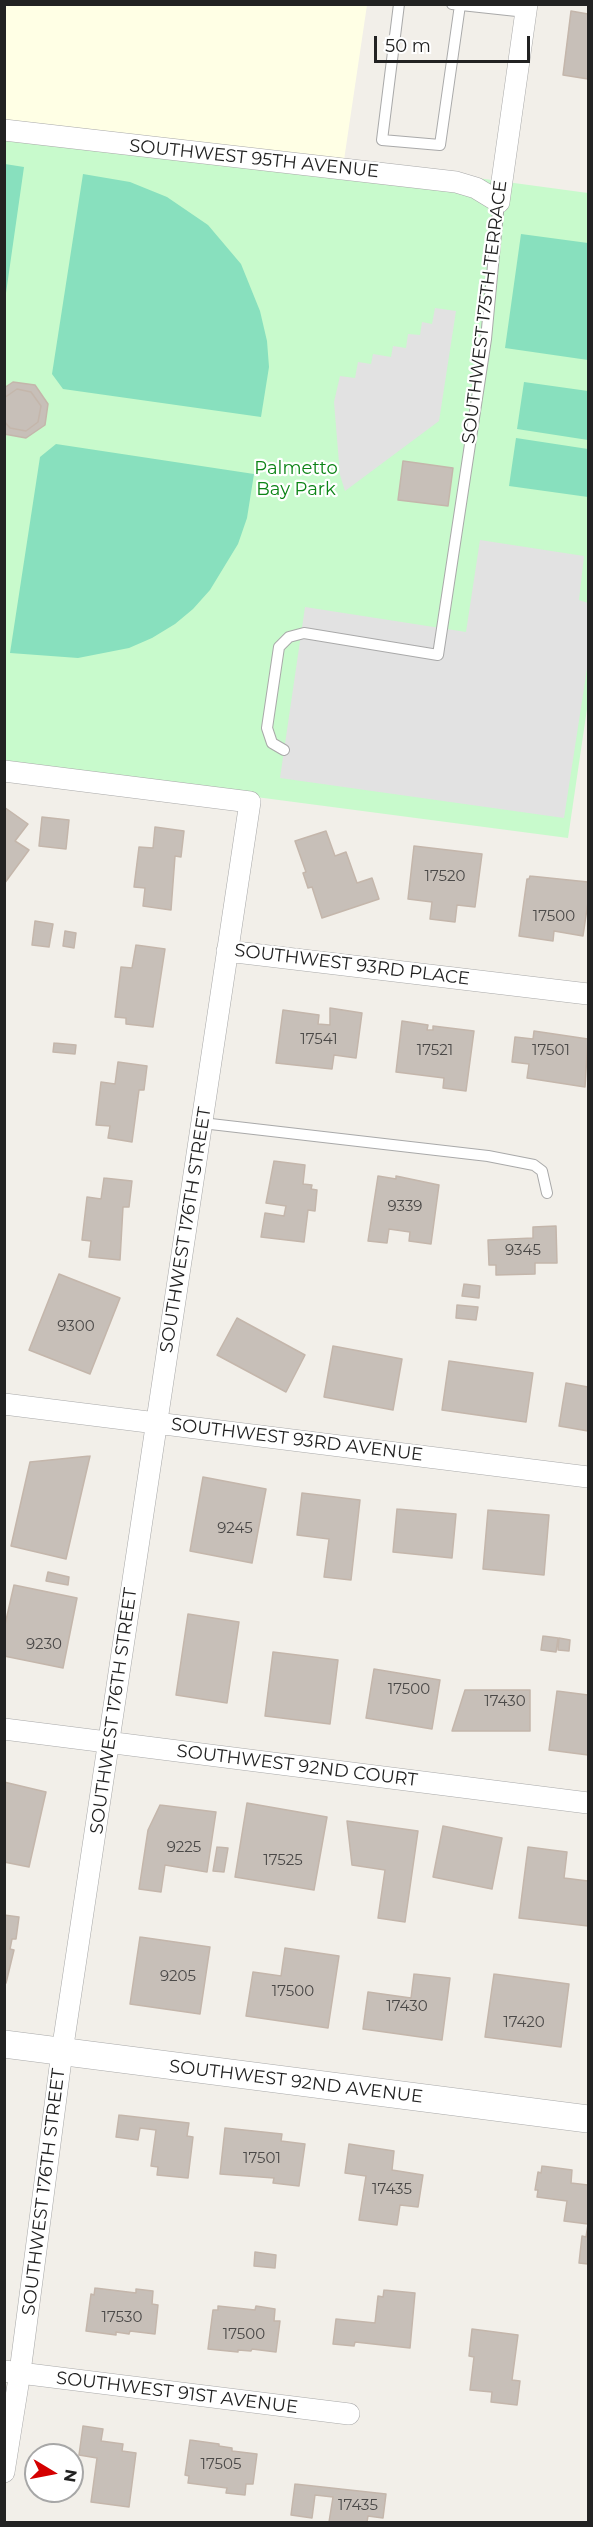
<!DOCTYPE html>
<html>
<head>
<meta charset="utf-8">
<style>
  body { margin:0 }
  #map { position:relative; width:593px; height:2527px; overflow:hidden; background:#f2efe9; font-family:Montserrat,sans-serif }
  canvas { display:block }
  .frame { position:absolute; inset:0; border:6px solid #222; pointer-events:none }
  .north { position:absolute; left:24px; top:2443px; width:60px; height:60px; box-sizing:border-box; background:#fff; border:2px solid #a7a7a7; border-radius:50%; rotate:100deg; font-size:16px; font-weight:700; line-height:24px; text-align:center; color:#222 }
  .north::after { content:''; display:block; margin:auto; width:21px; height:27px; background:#d40000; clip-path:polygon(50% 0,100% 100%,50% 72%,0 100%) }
  .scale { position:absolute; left:374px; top:36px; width:156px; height:27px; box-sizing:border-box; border:3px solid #222; border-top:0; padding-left:8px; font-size:18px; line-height:21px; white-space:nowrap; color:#222; -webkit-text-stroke:4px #fff; paint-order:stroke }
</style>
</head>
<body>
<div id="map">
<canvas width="593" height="2527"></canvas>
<div class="frame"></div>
<div class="north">N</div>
<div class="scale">50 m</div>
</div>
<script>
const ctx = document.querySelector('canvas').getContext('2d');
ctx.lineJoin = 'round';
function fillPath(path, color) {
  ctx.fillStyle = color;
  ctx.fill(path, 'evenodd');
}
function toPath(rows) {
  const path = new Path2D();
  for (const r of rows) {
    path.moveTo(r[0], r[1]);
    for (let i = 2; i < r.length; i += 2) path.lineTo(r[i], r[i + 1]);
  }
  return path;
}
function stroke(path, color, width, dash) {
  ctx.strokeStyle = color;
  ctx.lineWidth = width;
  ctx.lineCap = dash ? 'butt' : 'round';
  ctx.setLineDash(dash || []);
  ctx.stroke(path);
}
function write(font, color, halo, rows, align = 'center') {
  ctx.font = font + ' Montserrat,sans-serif';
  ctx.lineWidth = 4.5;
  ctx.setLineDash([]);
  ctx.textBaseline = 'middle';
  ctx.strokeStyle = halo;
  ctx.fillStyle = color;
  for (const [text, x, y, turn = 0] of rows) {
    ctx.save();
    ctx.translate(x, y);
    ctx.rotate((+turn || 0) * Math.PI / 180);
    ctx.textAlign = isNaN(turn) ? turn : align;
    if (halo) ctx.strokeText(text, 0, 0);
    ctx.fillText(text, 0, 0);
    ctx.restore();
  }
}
const education = toPath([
  [5,5,367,5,344,160,5,121]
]);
const park = toPath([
  [5,121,344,160,588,193,588,702,568,838,5,764]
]);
const pitch = toPath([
  [5,164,24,167,5,300,4,164],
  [83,174,130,182,167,197,208,225,241,264,260,311,267,341,269,367,261,417,63,389,52,374],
  [521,234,588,243,588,360,505,348],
  [524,382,588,391,588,440,517,429],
  [516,438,588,449,588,497,509,486],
  [56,444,254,474,247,518,238,544,210,590,193,609,175,624,152,638,129,648,78,658,10,653,40,457]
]);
const parking = toPath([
  [435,308,456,311,439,421,345,491,340,475,334,402,340,376,355,378,358,362,371,364,373,354,391,357,393,346,406,348,408,334,420,335,422,322,432,324],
  [480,540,584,556,579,600,588,603,588,662,564,818,280,778,305,607,466,632]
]);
const building = toPath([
  [571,11,588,14,588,79,563,75,571,11],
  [13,382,35,385,48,404,45,425,26,438,4,434,4,421,10,428,26,431,38,422,41,406,31,392,17,389,4,398,4,388,13,382],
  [17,389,31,392,41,406,38,422,26,431,10,428,4,421,4,398,17,389],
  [403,461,453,468,448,506,398,500,403,461],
  [4,807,28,824,15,841,29,850,4,884,4,807],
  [42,817,69,820,66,849,39,846,42,817],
  [155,827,184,831,181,857,175,856,171,910,143,906,145,888,134,887,139,847,153,848,155,827],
  [326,831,335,856,346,852,357,883,372,878,379,899,322,918,312,887,308,888,303,873,306,872,295,841,326,831],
  [414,846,482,854,475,907,457,905,455,922,430,919,432,902,408,899,414,846],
  [530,876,588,882,588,902,583,936,554,931,553,941,519,936,527,879,529,879,530,876],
  [35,921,53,924,49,947,32,945,35,921],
  [65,931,76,933,74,948,63,946,65,931],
  [136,945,165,949,153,1027,126,1024,126,1018,115,1017,121,967,132,968,136,945],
  [330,1008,362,1013,356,1058,334,1055,332,1069,276,1063,283,1010,319,1015,318,1024,330,1025,330,1008],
  [402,1021,428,1025,427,1030,433,1030,433,1026,474,1031,466,1091,443,1088,444,1078,396,1072,402,1021],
  [534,1031,588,1039,585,1087,527,1078,529,1064,512,1062,515,1037,533,1039,534,1031],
  [54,1043,76,1045,75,1054,53,1052,54,1043],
  [118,1062,147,1066,144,1090,139,1090,132,1142,108,1138,110,1126,96,1125,101,1082,115,1084,118,1062],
  [274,1161,305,1165,303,1184,312,1185,311,1189,317,1190,315,1211,308,1210,304,1242,261,1237,265,1213,284,1216,286,1206,266,1203,274,1161],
  [378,1176,396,1179,396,1176,439,1185,431,1244,409,1241,410,1232,389,1229,387,1243,368,1241,378,1176],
  [104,1178,132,1181,129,1207,123,1207,120,1260,89,1257,91,1241,82,1240,87,1197,101,1199,104,1178],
  [556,1226,557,1263,535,1263,535,1274,496,1275,496,1265,489,1265,488,1240,533,1238,533,1227,556,1226],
  [59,1274,120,1298,90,1374,29,1350,59,1274],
  [464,1284,480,1286,479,1298,462,1296,464,1284],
  [457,1305,478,1307,476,1320,456,1318,457,1305],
  [237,1318,305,1355,286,1392,217,1355,237,1318],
  [333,1346,402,1359,393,1410,324,1397,333,1346],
  [449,1361,533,1373,526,1422,442,1410,449,1361],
  [566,1383,588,1387,588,1431,559,1426,566,1383],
  [90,1456,66,1559,11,1546,30,1462,90,1456],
  [203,1477,266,1489,252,1563,190,1551,203,1477],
  [302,1493,360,1500,351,1580,324,1577,329,1539,297,1535,302,1493],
  [397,1509,456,1514,452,1558,393,1552,397,1509],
  [488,1510,549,1515,544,1575,483,1569,488,1510],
  [48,1572,69,1577,68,1585,46,1581,48,1572],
  [14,1585,77,1598,63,1668,4,1656,4,1629,14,1585],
  [188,1614,239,1622,227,1703,176,1695,188,1614],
  [543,1636,558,1638,556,1652,541,1650,543,1636],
  [559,1638,570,1640,569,1651,558,1650,559,1638],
  [273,1652,338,1660,330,1724,265,1716,273,1652],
  [374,1669,440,1680,432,1729,366,1718,374,1669],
  [465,1690,530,1690,530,1731,452,1731,465,1690],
  [557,1691,588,1695,588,1755,549,1750,557,1691],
  [4,1782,46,1792,29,1867,4,1862,4,1782],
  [247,1803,327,1817,314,1890,235,1877,247,1803],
  [160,1805,216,1812,207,1872,165,1865,161,1892,139,1889,148,1830,160,1805],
  [347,1821,418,1831,405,1922,378,1918,385,1870,352,1865,347,1821],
  [443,1826,502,1838,492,1889,433,1877,443,1826],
  [217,1847,228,1848,224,1872,213,1871,217,1847],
  [528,1847,567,1852,564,1878,588,1881,588,1926,519,1918,528,1847],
  [4,1915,19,1917,16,1939,12,1939,10,1949,14,1950,6,1983,4,1983,4,1915],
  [140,1937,210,1947,200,2014,130,2004,140,1937],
  [285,1948,339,1956,328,2028,246,2016,253,1972,281,1976,285,1948],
  [414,1974,450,1978,442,2040,363,2029,368,1992,411,1998,414,1974],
  [494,1974,569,1984,561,2047,485,2037,494,1974],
  [119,2115,189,2123,187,2136,193,2137,188,2178,157,2175,158,2167,151,2166,156,2130,140,2128,138,2140,116,2137,119,2115],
  [225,2128,282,2134,281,2141,305,2144,299,2186,273,2183,274,2178,220,2174,225,2128],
  [349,2144,394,2151,392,2170,423,2175,418,2207,400,2205,397,2225,359,2220,366,2176,345,2173,349,2144],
  [542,2166,572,2170,571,2183,588,2185,588,2264,579,2263,582,2236,586,2237,588,2224,564,2221,567,2201,537,2197,538,2190,535,2190,538,2172,541,2173,542,2166],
  [255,2252,276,2255,275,2268,254,2266,255,2252],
  [95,2288,136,2293,136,2289,153,2291,152,2304,158,2305,155,2334,130,2331,129,2334,116,2332,116,2335,86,2331,91,2294,94,2295,95,2288],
  [384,2290,415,2293,410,2348,355,2342,354,2346,333,2344,336,2319,375,2323,378,2296,383,2297,384,2290],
  [218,2306,255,2310,256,2306,275,2309,274,2321,280,2321,276,2352,252,2349,251,2351,238,2350,238,2352,208,2349,213,2310,218,2310,218,2306],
  [472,2329,518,2335,512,2380,520,2381,517,2405,491,2402,492,2392,470,2390,474,2357,469,2356,472,2329],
  [83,2426,103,2429,101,2441,123,2444,122,2451,136,2453,129,2507,91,2502,97,2458,79,2455,83,2426],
  [190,2440,219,2444,219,2446,232,2448,232,2451,257,2454,253,2484,246,2484,245,2495,226,2493,227,2488,188,2483,189,2476,185,2475,190,2440],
  [295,2484,386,2494,383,2518,368,2516,367,2522,329,2522,333,2497,315,2495,312,2518,291,2515,295,2484]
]);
const service = toPath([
  [399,4,382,140,440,145,460,5],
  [452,4,526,12],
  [284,750,272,743,267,728,279,647,289,637,304,633,438,655,486,339,499,202],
  [202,1123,488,1156,534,1165,542,1171,547,1193]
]);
const minor = toPath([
  [4,130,456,182,476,188,499,202,527,4],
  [4,771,250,802,62,2052,20,2372,4,2472],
  [227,951,588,994],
  [4,1404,588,1477],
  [4,1729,588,1803],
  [4,2371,349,2414]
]);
const tertiary = toPath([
  [4,2044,588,2119]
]);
const numberNames = [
  ["17520",445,877],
  ["17500",554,917],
  ["17541",319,1040],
  ["17521",435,1051],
  ["17501",551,1051],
  ["9339",405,1207],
  ["9345",523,1251],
  ["9300",76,1327],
  ["9245",235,1529],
  ["9230",44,1645],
  ["17500",409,1690],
  ["17430",505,1702],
  ["9225",184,1848],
  ["17525",283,1861],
  ["9205",178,1977],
  ["17500",293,1992],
  ["17430",407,2007],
  ["17420",524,2023],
  ["17501",262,2159],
  ["17435",392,2190],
  ["17530",122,2318],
  ["17500",244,2335],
  ["17505",221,2465],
  ["17435",358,2506]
];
const streetNames = [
  ["SOUTHWEST 95TH AVENUE",254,159,6],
  ["SOUTHWEST 175TH TERRACE",485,312,-83],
  ["SOUTHWEST 93RD PLACE",352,965,7],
  ["SOUTHWEST 176TH STREET",186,1230,-81],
  ["SOUTHWEST 93RD AVENUE",297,1440,7],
  ["SOUTHWEST 176TH STREET",114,1711,-82],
  ["SOUTHWEST 92ND COURT",297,1766,7],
  ["SOUTHWEST 92ND AVENUE",296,2082,7],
  ["SOUTHWEST 176TH STREET",44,2192,-83],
  ["SOUTHWEST 91ST AVENUE",177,2393,7]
];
const parkNames = [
  ["Palmetto",296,469],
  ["Bay Park",296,490]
];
fillPath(education, '#ffffe5');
fillPath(park, '#c8facc');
fillPath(pitch, '#88e0be');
fillPath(parking, '#e2e2e2');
fillPath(building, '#c7bfb8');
stroke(building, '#c4b6ab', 1.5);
stroke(service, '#a9a9a9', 12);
stroke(minor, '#a9a9a9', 22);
stroke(tertiary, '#a9a9a9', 28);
stroke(service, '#fff', 10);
stroke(minor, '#fff', 21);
stroke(tertiary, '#fff', 27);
write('15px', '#4b4948', null, numberNames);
write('18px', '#222', '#fff', streetNames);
write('18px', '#0c8416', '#fff', parkNames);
</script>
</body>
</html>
